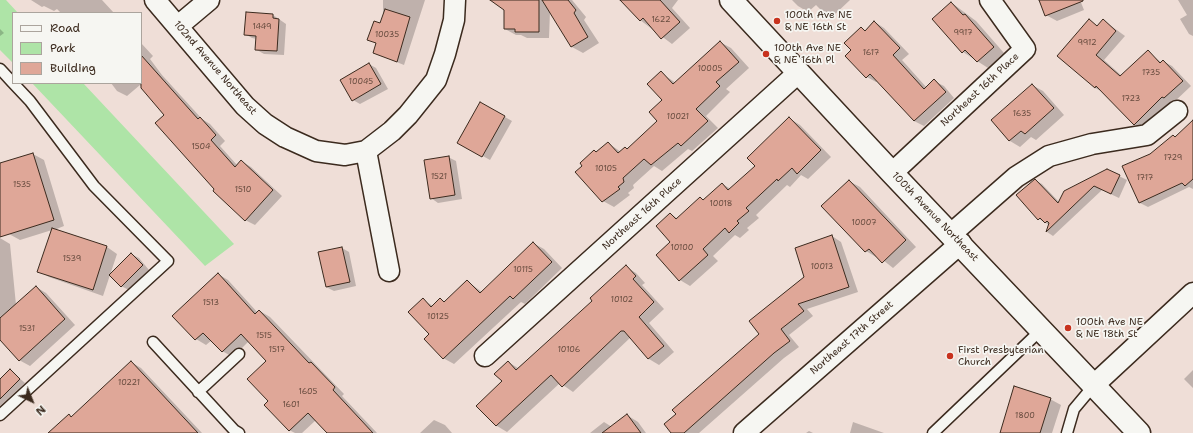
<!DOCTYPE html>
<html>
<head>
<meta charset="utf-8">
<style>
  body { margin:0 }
  #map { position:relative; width:1193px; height:433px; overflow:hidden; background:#efded7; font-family:"Shantell Sans",sans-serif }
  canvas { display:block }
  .legend { position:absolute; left:12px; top:12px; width:130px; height:72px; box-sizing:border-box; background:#f6f6f2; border:1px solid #aba49d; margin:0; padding:5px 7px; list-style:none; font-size:12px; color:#3b2a1e }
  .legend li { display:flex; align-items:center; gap:8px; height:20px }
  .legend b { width:20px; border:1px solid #aba49d }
  .north { position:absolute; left:12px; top:381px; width:40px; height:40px; -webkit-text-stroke:3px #f6f6f2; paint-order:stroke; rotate:137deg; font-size:11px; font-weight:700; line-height:16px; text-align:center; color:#3b2a1e }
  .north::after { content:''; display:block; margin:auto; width:14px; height:18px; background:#3b2a1e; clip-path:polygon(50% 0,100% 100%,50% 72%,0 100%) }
</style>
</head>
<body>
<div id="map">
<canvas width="1193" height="433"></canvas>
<ul class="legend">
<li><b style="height:5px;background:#f6f6f2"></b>Road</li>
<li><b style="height:11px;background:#aee4a7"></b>Park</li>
<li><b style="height:11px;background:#dfa798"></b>Building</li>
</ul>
<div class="north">N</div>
</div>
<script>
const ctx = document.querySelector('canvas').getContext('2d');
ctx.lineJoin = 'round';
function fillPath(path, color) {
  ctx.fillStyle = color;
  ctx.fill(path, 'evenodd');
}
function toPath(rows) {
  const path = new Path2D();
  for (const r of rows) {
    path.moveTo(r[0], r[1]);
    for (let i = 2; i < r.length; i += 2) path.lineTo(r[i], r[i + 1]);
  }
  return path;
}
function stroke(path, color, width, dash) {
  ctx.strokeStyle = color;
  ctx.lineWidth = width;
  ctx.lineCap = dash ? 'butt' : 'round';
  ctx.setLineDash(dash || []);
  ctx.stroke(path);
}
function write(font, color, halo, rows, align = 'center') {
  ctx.font = font + ' "Shantell Sans",sans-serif';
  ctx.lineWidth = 3.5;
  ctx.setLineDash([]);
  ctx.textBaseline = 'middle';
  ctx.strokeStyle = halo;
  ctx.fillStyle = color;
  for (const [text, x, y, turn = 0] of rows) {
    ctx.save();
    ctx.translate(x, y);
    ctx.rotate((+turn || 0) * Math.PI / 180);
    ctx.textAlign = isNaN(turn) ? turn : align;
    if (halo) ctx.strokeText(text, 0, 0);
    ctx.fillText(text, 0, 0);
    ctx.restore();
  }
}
const green = toPath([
  [0,0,6,0,18,13,13,13,13,63,0,50],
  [32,83,83,83,234,244,205,266]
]);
const shadow = toPath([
  [31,0,102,0,114,13,61,13,57,9,54,11,44,6,42,7],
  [383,0,425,0,404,65,374,53,377,44,368,39,383,25],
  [502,0,572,0,586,17,584,20,599,43,583,53,572,47,550,11,549,38,527,38,521,35,516,35,505,29,505,10],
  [621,0,678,0,672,8,690,28,672,44,640,20],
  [792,0,850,0,832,17,821,10,816,5,808,12,798,6],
  [1040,0,1080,0,1084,10,1057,21,1046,15],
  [1178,0,1193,0,1193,36,1189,34,1180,19,1187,15],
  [952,3,976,21,1004,53,988,68,963,52],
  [273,15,286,24,284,55,264,54,257,50,257,39,252,38,245,34],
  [1089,20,1098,26,1103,20,1125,36,1104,60,1122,76,1148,52,1162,63,1163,61,1172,66,1191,86,1173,103,1172,102,1143,130,1134,124,1103,92,1095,88],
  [875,22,884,28,909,54,902,60,927,88,934,81,944,86,954,98,924,126,914,121,878,81,876,82,867,77,852,50,861,28,866,31],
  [0,29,4,33,0,36],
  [720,42,731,48,749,68,726,89,730,92,706,116,718,128,692,151,688,149,662,171,654,166,633,185,634,188,628,193,630,195,614,207,603,201,597,153,608,143,621,152,628,150,659,121,663,100,661,73,676,83],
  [141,43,153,56,150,59,162,75,202,119,210,124,225,141,220,146,237,165,241,161,251,167,282,196,255,225,245,220,215,190,166,115,140,85,127,96,117,91,111,83,141,83],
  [369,64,376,68,388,89,360,104,353,100],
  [1032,85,1043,91,1064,115,1036,140,1031,137,1020,147,1010,141,992,120],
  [480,103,512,121,490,160,458,142],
  [789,118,800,125,831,157,808,179,801,175,790,187,787,185,756,215,759,218,747,228,749,230,740,238,735,235,713,256,718,261,690,286,680,280,671,242,671,214,678,219,700,198,704,200,722,184,731,189,756,166],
  [1193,122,1193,189,1189,187,1148,207,1140,203,1123,167,1151,155,1173,136,1176,138],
  [33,154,44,160,64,226,54,230,107,247,117,254,103,296,49,277,38,271,52,230,20,240,9,234,0,204,0,164],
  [448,157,456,161,462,199,438,203,431,198],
  [1107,170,1127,180,1119,198,1102,190,1053,236,1047,232,1049,225,1039,219,1035,180,1042,184,1059,202],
  [849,181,860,187,916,247,893,268,878,256,876,257,866,251],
  [832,236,841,242,858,292,807,309,813,316,789,335,799,347,784,358,699,433,673,433,760,334,805,277],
  [0,238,10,244,16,305,36,287,46,293,75,325,30,366,19,360,0,339],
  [533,243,544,249,562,268,525,304,521,302,454,364,443,358,430,334,423,300,433,306,440,299,445,302,467,281,482,292],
  [342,248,349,252,356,286,334,291,326,287],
  [131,254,139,258,149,270,129,290,121,286],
  [626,267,636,273,645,283,642,285,664,309,649,323,674,352,659,365,649,359,631,337,573,392,560,383,507,432,497,426,478,406,503,381,508,362,518,368,594,301],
  [218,274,228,280,258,313,260,311,270,317,344,394,342,396,377,433,328,433,316,420,302,433,295,433,289,430,270,401,267,361,249,341,233,357,222,351,212,340,206,345,196,339],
  [131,362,141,368,202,433,50,433,69,415,72,417],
  [1193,370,1193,388,1184,379],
  [11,371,25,383,0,406,0,381],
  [1050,399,1061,405,1052,433,1001,433],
  [627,415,638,422,646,433,590,433,604,422,612,427],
  [434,420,445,425,452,433,420,433],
  [853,422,884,433,850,433],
  [809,431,813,433,806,433]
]);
const building = toPath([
  [490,0,539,0,539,32,515,32,515,29,504,29,504,10,490,0],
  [542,0,568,0,576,10,574,13,588,37,571,47,542,0],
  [620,0,660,0,680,22,661,39,643,18,640,21,620,0],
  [1039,0,1083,0,1083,1,1045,16,1039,0],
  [951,2,963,15,965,14,994,47,977,62,965,50,962,53,932,19,951,2],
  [385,9,410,17,397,62,373,53,376,43,367,40,374,21,380,23,385,9],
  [246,12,273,14,273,18,279,19,277,51,255,50,256,36,244,35,246,12],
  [1089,19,1097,26,1103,19,1116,31,1096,55,1120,76,1148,50,1160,63,1163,60,1183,81,1164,98,1162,97,1134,125,1096,86,1095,88,1057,56,1089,19],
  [874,21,900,48,893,55,924,89,934,79,946,92,914,121,870,74,866,78,845,56,851,50,844,43,861,27,865,31,874,21],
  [720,41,739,62,716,82,720,86,696,109,708,121,681,146,678,143,651,165,644,159,623,178,624,182,618,187,620,189,602,202,575,172,582,166,580,163,594,150,596,152,608,142,618,153,625,147,627,149,657,121,649,112,662,100,647,84,661,71,673,84,720,41],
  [141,55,198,119,200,117,216,135,211,140,235,167,241,160,273,190,245,221,213,191,214,189,155,123,164,115,141,88,141,55],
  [369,63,381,84,352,101,340,80,369,63],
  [1032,84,1054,108,1025,134,1021,131,1009,141,991,120,1032,84],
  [480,102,505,116,482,157,457,143,480,102],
  [789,117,821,150,797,174,792,168,778,181,777,179,746,208,749,211,737,221,739,223,729,233,725,228,703,249,708,255,679,281,656,255,670,242,656,226,670,213,676,219,700,197,703,200,722,183,728,190,755,166,747,158,789,117],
  [1193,120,1193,179,1185,186,1182,183,1139,203,1122,166,1150,154,1173,135,1175,137,1193,120],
  [33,153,54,220,0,237,0,163,33,153],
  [449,156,455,195,430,199,424,160,449,156],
  [1107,169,1120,175,1111,194,1094,186,1046,232,1049,223,1047,221,1045,223,1040,218,1038,220,1016,195,1035,179,1058,203,1064,191,1107,169],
  [849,180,906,240,882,263,869,249,865,252,821,206,849,180],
  [52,228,107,246,93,290,37,272,52,228],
  [832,235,849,287,798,304,804,311,781,329,790,341,774,353,684,433,671,433,664,424,676,414,672,410,759,334,749,321,804,277,795,248,832,235],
  [533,242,552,262,513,299,510,296,443,359,424,339,429,334,408,312,423,298,431,307,440,298,444,302,467,280,480,293,533,242],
  [342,247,350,282,326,287,318,252,342,247],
  [131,253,143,265,121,287,109,275,131,253],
  [626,265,636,276,633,279,654,302,639,317,664,346,648,359,624,331,621,331,562,387,551,375,496,426,476,406,502,381,494,374,508,361,516,370,592,301,590,298,626,265],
  [218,273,255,314,259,310,309,363,311,362,335,387,333,390,373,433,327,433,308,413,289,431,264,405,268,401,247,379,266,361,241,334,222,352,203,333,195,340,172,316,218,273],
  [36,286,65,319,19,361,0,340,0,318,36,286],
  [131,361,198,433,48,433,69,414,71,417,131,361],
  [10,369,20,379,0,399,0,379,10,369],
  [1014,386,1051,398,1040,433,1000,433,1014,386],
  [627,414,641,433,602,433,627,414]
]);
const lane = toPath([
  [0,69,13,83],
  [153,342,234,430,239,433],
  [198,392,239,354],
  [0,415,168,261,94,186,30,101,13,83],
  [933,433,1042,329],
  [1067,433,1074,409,1095,384]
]);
const street = toPath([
  [155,0,245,106,265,124,285,137,316,151,345,155,366,151,389,271],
  [178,26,209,0],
  [366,151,392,131,408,115,436,80,445,54,454,20,455,0],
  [892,173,1025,49,990,0],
  [951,234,1016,177,1049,156,1092,144,1147,135,1177,111],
  [485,356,798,73],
  [1095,384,1193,293],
  [744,433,961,243]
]);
const secondary = toPath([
  [731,0,892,173,1139,433]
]);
const markers = [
  [777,21,4,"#c8321e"],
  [766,54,4,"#c8321e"],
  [1068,328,4,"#c8321e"],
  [950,356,4,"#c8321e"]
];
const numberNames = [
  ["1622",661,20],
  ["1449",262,27],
  ["9917",963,33],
  ["10035",387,35],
  ["9912",1087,43],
  ["1617",871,53],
  ["10005",710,69],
  ["1735",1151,73],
  ["10045",361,82],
  ["1723",1131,99],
  ["1635",1022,114],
  ["10021",678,117],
  ["1504",201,147],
  ["1729",1173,158],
  ["10105",606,169],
  ["1521",439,177],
  ["1717",1145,178],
  ["1535",22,185],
  ["1510",243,190],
  ["10018",721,204],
  ["10007",864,223],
  ["10100",682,248],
  ["1539",72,259],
  ["10013",822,267],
  ["10115",523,270],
  ["10102",622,300],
  ["1513",211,303],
  ["10125",438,317],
  ["1531",27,329],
  ["1515",264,336],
  ["1517",277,350],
  ["10106",569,350],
  ["10221",129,383],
  ["1605",308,392],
  ["1601",291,405],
  ["1800",1025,416]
];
const poiNames = [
  ["100th Ave NE",785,15],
  ["& NE 16th St",785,27],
  ["100th Ave NE",774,48],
  ["& NE 16th Pl",774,60],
  ["100th Ave NE",1076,322],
  ["& NE 18th St",1076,334],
  ["First Presbyterian",958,350],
  ["Church",958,362]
];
const streetNames = [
  ["102nd Avenue Northeast",215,68,49],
  ["Northeast 16th Place",980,90,-43],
  ["Northeast 16th Place",642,214,-42],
  ["100th Avenue Northeast",935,217,46],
  ["Northeast 17th Street",852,338,-41]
];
fillPath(green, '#aee4a7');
fillPath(shadow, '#0003');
fillPath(building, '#dfa798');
stroke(building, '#3b2a1e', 1);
stroke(lane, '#3b2a1e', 13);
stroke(street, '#3b2a1e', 23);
stroke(secondary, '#3b2a1e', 25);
stroke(lane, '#f6f6f2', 10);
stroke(street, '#f6f6f2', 20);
stroke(secondary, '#f6f6f2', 22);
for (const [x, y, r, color] of markers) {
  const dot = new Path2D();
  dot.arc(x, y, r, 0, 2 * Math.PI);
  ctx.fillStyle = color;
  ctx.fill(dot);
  stroke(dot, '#f6f6f2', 1.5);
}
write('8px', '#64493c', null, numberNames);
write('10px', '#3b2a1e', '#f6f6f2', poiNames, 'left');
write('10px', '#3b2a1e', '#f6f6f2', streetNames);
</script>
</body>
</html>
